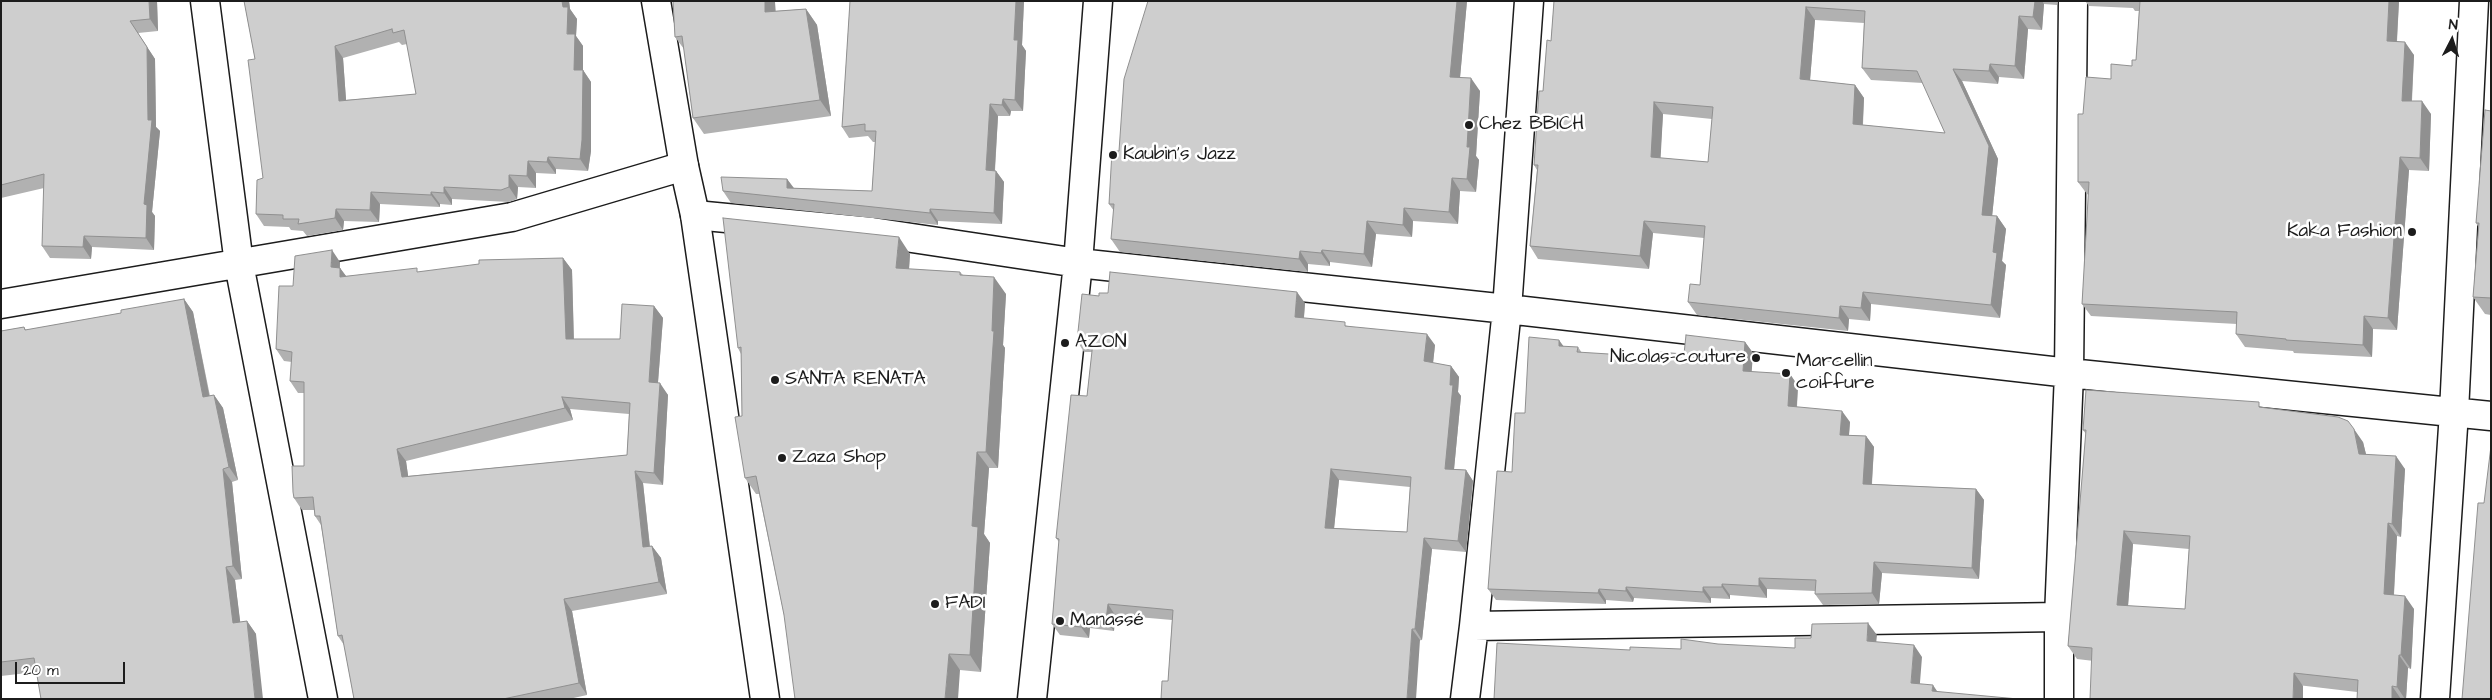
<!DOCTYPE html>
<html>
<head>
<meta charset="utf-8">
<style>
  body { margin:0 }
  #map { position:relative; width:2492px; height:700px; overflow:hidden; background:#fff; font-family:"Architects Daughter",sans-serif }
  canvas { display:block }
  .frame { position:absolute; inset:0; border:2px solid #1c1c1c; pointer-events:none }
  .north { position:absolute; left:2427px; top:15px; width:50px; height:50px; -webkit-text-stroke:4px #fff; paint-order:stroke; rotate:5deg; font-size:14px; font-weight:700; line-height:20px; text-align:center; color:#1c1c1c }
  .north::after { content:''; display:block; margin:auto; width:18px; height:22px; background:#1c1c1c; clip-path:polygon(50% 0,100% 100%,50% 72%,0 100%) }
  .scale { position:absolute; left:15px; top:662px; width:110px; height:22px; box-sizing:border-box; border:2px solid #1c1c1c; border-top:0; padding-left:6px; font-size:15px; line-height:18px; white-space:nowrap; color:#1c1c1c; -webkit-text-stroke:4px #fff; paint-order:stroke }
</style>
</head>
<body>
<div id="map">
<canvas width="2492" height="700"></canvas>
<div class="frame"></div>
<div class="north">N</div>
<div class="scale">20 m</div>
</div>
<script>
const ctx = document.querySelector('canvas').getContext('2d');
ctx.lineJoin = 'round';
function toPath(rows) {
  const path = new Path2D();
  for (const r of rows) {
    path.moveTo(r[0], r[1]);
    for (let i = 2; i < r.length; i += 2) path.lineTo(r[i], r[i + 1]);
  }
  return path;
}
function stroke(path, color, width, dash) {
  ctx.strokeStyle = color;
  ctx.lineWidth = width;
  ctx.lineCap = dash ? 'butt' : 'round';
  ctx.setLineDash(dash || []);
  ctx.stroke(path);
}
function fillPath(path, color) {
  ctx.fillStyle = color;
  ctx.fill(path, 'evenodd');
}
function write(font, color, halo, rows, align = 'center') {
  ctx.font = font + ' "Architects Daughter",sans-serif';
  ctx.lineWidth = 5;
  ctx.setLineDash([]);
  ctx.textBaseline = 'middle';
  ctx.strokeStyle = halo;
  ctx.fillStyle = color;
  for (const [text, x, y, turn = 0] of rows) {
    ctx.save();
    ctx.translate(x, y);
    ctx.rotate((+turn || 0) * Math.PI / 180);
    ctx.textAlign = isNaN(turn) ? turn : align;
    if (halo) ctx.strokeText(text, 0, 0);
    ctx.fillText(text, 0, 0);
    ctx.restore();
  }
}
const minor = toPath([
  [205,1,239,264,323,699],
  [695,215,872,232,1078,263,1507,309,2069,373,2491,416],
  [1,304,512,217,684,166],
  [1474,626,2059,617],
  [1032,699,1078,263,1098,1],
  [1465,699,1474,626,1507,309,1529,1],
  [2059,699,2059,617,2069,373,2073,1],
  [2435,699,2454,412,2474,1]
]);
const secondary = toPath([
  [656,1,684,166,695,215,765,699]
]);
const wall = toPath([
  [1,1,157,1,158,31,138,33,155,59,156,127,160,131,152,212,155,216,154,250,92,247,91,259,50,258,42,246,44,188,1,198],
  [244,1,569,1,570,9,577,19,576,36,583,46,583,70,591,82,591,151,588,171,556,169,556,174,536,173,536,188,518,187,517,199,509,202,452,199,452,205,440,204,440,207,380,204,379,222,344,221,343,230,307,236,303,231,291,230,289,227,264,226,256,214,263,178,255,59],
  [399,42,402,45,407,44,416,94,346,100,343,58],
  [673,1,774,1,775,11,806,9,817,25,831,116,704,134,693,118,684,49,675,37],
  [850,1,1024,1,1022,45,1026,51,1023,111,1011,111,1010,116,998,116,995,171,996,171,1004,182,1002,224,938,221,938,225,731,203,723,191,787,179,794,188,872,191,875,142,873,142,868,136,849,138,842,127],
  [1148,1,1467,1,1460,77,1480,91,1476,156,1479,160,1476,192,1460,191,1458,224,1413,221,1412,237,1376,234,1372,267,1330,262,1330,266,1308,264,1308,272,1120,252,1111,239,1114,211,1109,204],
  [1554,1,2058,1,2057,5,2044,4,2042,30,2028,29,2024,79,1999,77,1998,84,1962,81,1998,159,1992,216,1997,216,2006,229,2002,261,2006,265,2000,318,1871,304,1870,321,1849,319,1848,331,1697,315,1688,302,1700,285,1704,238,1653,233,1649,269,1538,259,1530,246,1537,170,1534,165,1543,91,1551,41],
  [1815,20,1864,23,1862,68,1871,80,1923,83,1945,133,1863,125,1864,98,1855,85,1810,80],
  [1663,114,1712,119,1708,162,1660,158],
  [2085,1,2399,1,2397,42,2414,55,2412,101,2431,114,2429,171,2409,170,2397,330,2373,329,2372,357,2294,353,2293,351,2245,347,2236,334,2237,324,2091,316,2082,304,2089,195,2087,194,2078,182,2083,114,2111,79,2132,66,2136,60,2139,11,2135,11,2133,8,2089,6],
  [2491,111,2491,315,2485,314,2473,297,2479,228,2476,223],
  [910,254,909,269,960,272,963,275,1006,294,1003,345,1005,348,998,468,989,468,984,534,990,543,981,672,960,670,784,615,759,494,756,494,745,478,742,416,741,354,738,348],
  [563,258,572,270,574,339,620,339,654,306,663,318,658,383,668,395,663,485,643,483,650,546,652,546,661,558,667,594,572,611,587,695,569,699,354,699,344,645,338,636,321,525,315,516,314,510,302,510,294,498,304,466,304,393,298,393,290,381,292,362,284,361,276,349,293,286,340,262,340,268,346,276,420,272],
  [570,409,629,414,627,455,408,476,406,461,573,420],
  [1099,296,1305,303,1304,318,1348,326,1435,345,1433,363,1451,366,1459,377,1458,392,1461,396,1454,469,1466,470,1473,481,1466,552,1432,549,1422,640,1168,681,1172,620,1115,615,1114,631,1090,628,1089,638,1060,635,1052,624,1059,542,1056,538,1087,396,1092,352,1084,352,1077,341],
  [1339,480,1410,487,1407,532,1334,528],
  [184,299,193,312,210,396,214,395,223,408,238,480,232,482,242,579,235,580,240,622,247,621,256,634,36,672,1,676,1,331,24,327,26,330,121,313],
  [1745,342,1753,353,1751,372,1790,374,1798,386,1797,407,1850,422,1849,435,1866,436,1874,447,1872,484,1976,489,1984,500,1979,579,1882,573,1879,604,1823,605,1815,594,1815,591,1767,589,1767,598,1730,595,1730,599,1711,598,1711,603,1634,598,1633,602,1606,600,1606,604,1496,600,1488,589,1525,413,1564,347,1578,347,1582,353,1657,357,1684,354],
  [2263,408,2363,442,2366,454,2405,469,2401,537,2397,536,2394,595,2414,609,2411,669,2408,668,2406,699,2357,699,2357,692,2077,659,2068,646,2086,434,2083,430],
  [2133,544,2189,549,2185,609,2128,606]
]);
const shadedWall = toPath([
  [149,1,157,1,158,31,150,19],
  [562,1,569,1,570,9,577,19,576,36,583,46,583,82,574,70],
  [765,1,774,1,775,2,777,28,765,12],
  [1016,1,1024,1,1022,45,1026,51,1023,111,1015,100,1014,40],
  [1457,1,1467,1,1459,89,1450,77],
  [2035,1,2042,1,2044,4,2042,30,2033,17],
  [2389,1,2399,1,2396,54,2387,41],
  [1806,7,1815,20,1809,92,1800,79],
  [806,9,817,25,831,116,820,100],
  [2019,16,2028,29,2024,79,2015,66],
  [130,21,155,59,156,127,160,131,152,212,155,216,154,250,146,238,144,204,148,120],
  [2405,42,2414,55,2411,113,2402,101],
  [335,46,343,58,347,113,339,101],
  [1990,64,1999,77,1998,84,1989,71],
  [1953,69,1962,81,1998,159,1991,227,1982,215],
  [583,70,591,82,591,151,588,171,580,159],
  [1471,78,1480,91,1476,156,1479,160,1476,192,1467,179,1467,147],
  [1855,85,1864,98,1862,137,1853,124],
  [1003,99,1011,111,1010,116,1002,105],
  [2422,101,2431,114,2429,171,2420,158],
  [1654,102,1663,114,1660,169,1651,157],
  [990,104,998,116,994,182,986,170],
  [548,157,556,169,556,174,547,162],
  [2400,157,2409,170,2397,330,2388,318],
  [528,161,536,173,536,188,527,176],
  [996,171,1004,182,1002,224,994,213],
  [509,175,518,187,517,199,509,187],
  [1452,178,1460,191,1458,224,1449,212],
  [787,179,795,190,787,188],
  [444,187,452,199,452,205,444,193],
  [371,192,380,204,379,222,370,210],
  [431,192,440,204,440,207,431,195],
  [1404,208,1413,221,1412,237,1403,225],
  [336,209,344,221,343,230,335,218],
  [930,209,938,221,938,225,930,213],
  [1997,216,2006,229,2002,261,2006,265,2000,318,1991,305,1993,252],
  [1367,221,1376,234,1372,267,1364,254],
  [1644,221,1653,233,1649,269,1640,256],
  [84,236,92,247,91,259,83,247],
  [899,237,910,254,908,284,896,268],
  [332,250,340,262,339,279,331,267],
  [1322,250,1330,262,1330,266,1321,253],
  [1300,251,1308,264,1308,272,1299,259],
  [563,258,572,270,574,351,566,339],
  [340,268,349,280,340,277],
  [994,277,1006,294,1003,345,1005,348,998,468,986,452],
  [1297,292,1305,303,1303,328,1295,317],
  [1863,292,1871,304,1870,321,1861,308],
  [184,299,193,312,212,410,203,397],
  [654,306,663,318,657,394,649,382],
  [1840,306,1849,319,1848,331,1839,318],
  [2364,316,2373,329,2372,357,2363,345],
  [1427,334,1435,345,1432,372,1424,361],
  [1559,340,1567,351,1559,346],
  [1745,342,1753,353,1751,382,1743,371],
  [1451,366,1459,377,1458,392,1461,396,1453,480,1445,469],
  [1790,374,1798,386,1796,417,1788,406],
  [660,383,668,395,663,485,654,473],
  [214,395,223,408,238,480,229,467],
  [562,397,570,409,573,420,565,408],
  [1842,411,1850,422,1848,446,1840,435],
  [2354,429,2363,442,2369,467,2359,454],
  [1866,436,1874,447,1871,495,1863,484],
  [397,449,406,461,410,489,402,477],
  [977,452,989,468,984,534,990,543,981,672,970,655,972,526],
  [2396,456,2405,469,2401,537,2392,524],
  [223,469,232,482,242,579,233,566],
  [1331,469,1339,480,1333,539,1325,528],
  [1466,470,1473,481,1466,552,1458,541],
  [635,471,643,483,651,559,643,547],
  [1976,489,1984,500,1979,579,1972,568],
  [2388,523,2397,536,2393,608,2384,594],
  [2124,531,2133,544,2127,618,2117,605],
  [1424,538,1432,549,1422,640,1415,629],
  [652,546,661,558,667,594,659,582],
  [1874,562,1882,573,1879,604,1872,593],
  [226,567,235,580,242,636,233,623],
  [1759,578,1767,589,1767,598,1759,586],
  [1722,584,1730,595,1730,599,1722,587],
  [1626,587,1634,598,1633,602,1626,591],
  [1703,587,1711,598,1711,603,1703,592],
  [1599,589,1606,600,1606,604,1598,593],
  [2405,596,2414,609,2411,669,2401,655],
  [564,599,572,611,587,695,579,683],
  [1108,604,1115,615,1114,631,1106,620],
  [1082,617,1090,628,1089,638,1081,627],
  [247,621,256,634,263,699,255,699],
  [1868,623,1877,635,1875,653,1867,641],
  [1412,629,1420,640,1416,699,1407,699],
  [1914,645,1922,657,1919,695,1911,683],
  [949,654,960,670,958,699,945,699],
  [2399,655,2408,668,2406,699,2405,699,2397,687],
  [2294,673,2303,686,2303,699,2293,699],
  [1933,685,1941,697,1932,691],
  [2392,686,2401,699,2392,699]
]);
const building = toPath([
  [1,1,149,1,150,19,130,21,147,47,148,120,152,120,144,204,147,205,146,238,84,236,83,247,42,246,44,174,1,185,1,1],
  [244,1,562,1,563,7,568,7,567,34,575,34,574,70,583,70,582,140,580,159,548,157,547,162,528,161,527,176,509,175,509,187,501,190,444,187,444,193,431,192,431,195,371,192,370,210,336,209,335,218,298,224,299,219,283,219,283,215,256,214,257,180,263,178,248,60,255,59,244,1],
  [392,29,393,33,404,30,416,94,339,101,335,46,392,29],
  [673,1,765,1,765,12,806,9,820,100,693,118,682,36,675,37,673,1],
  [850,1,1016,1,1014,40,1018,40,1015,100,1003,99,1002,105,990,104,986,170,996,171,994,213,930,209,930,213,723,191,721,177,787,179,787,188,872,191,876,131,865,131,865,124,842,127,850,1],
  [1148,1,1457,1,1450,77,1471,78,1467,147,1470,147,1467,179,1452,178,1449,212,1404,208,1403,225,1367,221,1364,254,1322,250,1321,253,1300,251,1299,259,1111,239,1114,204,1109,204,1112,151,1119,151,1124,79,1148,1],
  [1554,1,2035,1,2033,17,2019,16,2015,66,1990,64,1989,71,1953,69,1989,146,1982,215,1997,216,1993,252,1997,253,1991,305,1863,292,1861,308,1840,306,1839,318,1688,302,1690,284,1700,285,1705,226,1644,221,1640,256,1530,246,1538,165,1534,165,1539,91,1543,91,1547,40,1551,41,1554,1],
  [1806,7,1865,11,1862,68,1917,71,1945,133,1853,124,1855,85,1800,79,1806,7],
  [1654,102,1713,107,1708,162,1651,157,1654,102],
  [2140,1,2389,1,2387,41,2405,42,2402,101,2422,101,2420,158,2400,157,2388,318,2364,316,2363,345,2286,340,2286,339,2236,334,2237,312,2082,304,2089,182,2078,182,2078,114,2083,114,2086,77,2111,79,2111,64,2132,66,2132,60,2136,60,2140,1],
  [2485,110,2491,111,2491,298,2473,297,2479,223,2476,223,2485,110],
  [723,218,899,237,896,268,960,272,960,275,994,277,992,331,994,331,986,452,977,452,972,526,978,527,970,655,949,654,945,699,795,699,784,615,756,476,745,478,735,417,742,416,741,347,738,348,723,218],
  [332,250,331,267,340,268,340,277,417,268,417,272,479,264,479,260,563,258,566,339,620,339,622,304,654,306,649,382,660,383,654,473,635,471,643,547,652,546,659,582,564,599,579,683,503,699,354,699,342,635,338,636,320,516,315,516,313,497,294,498,293,492,292,466,304,466,304,382,290,381,292,352,276,349,279,286,293,286,295,256,332,250],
  [562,397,630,403,627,455,402,477,397,449,565,408,562,397],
  [1110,272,1297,292,1295,317,1345,322,1345,326,1427,334,1424,361,1451,366,1450,385,1453,385,1445,469,1466,470,1458,541,1424,538,1415,629,1412,629,1407,699,1161,699,1162,681,1168,681,1173,610,1108,604,1106,620,1082,617,1081,627,1052,624,1059,539,1056,538,1071,395,1087,396,1093,342,1077,341,1082,294,1099,296,1099,293,1108,293,1110,272],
  [1331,469,1411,477,1407,532,1325,528,1331,469],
  [184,299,203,397,214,395,229,467,223,469,233,566,226,567,233,623,247,621,255,699,41,699,34,658,1,662,1,331,24,327,25,330,121,313,121,310,184,299],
  [1686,335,1745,342,1743,371,1790,374,1788,406,1842,411,1840,435,1866,436,1863,484,1976,489,1972,568,1874,562,1872,593,1815,594,1816,580,1759,578,1759,586,1722,584,1722,587,1703,587,1703,592,1626,587,1626,591,1599,589,1598,593,1488,589,1497,471,1512,472,1515,413,1525,413,1529,337,1559,340,1559,346,1578,347,1577,352,1657,357,1658,352,1684,354,1686,335],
  [2086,390,2259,402,2259,407,2338,417,2348,421,2354,429,2359,454,2396,456,2392,524,2388,523,2384,594,2405,596,2401,655,2399,655,2397,687,2392,686,2392,699,2357,699,2358,680,2294,673,2293,699,2090,699,2092,648,2068,646,2086,430,2083,430,2086,390],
  [2124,531,2190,536,2185,609,2117,605,2124,531],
  [2491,446,2491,699,2462,699,2478,503,2484,503,2491,446],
  [1868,623,1867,641,1914,645,1911,683,1933,685,1932,691,2018,699,1494,699,1497,643,1630,650,1630,647,1681,649,1681,639,1718,644,1795,648,1795,638,1811,638,1812,624,1868,623]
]);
const markers = [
  [1469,125,5,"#1c1c1c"],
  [1113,155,5,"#1c1c1c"],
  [2412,232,5,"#1c1c1c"],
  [1065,343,5,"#1c1c1c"],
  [1756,358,5,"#1c1c1c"],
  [1786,373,5,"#1c1c1c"],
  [775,380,5,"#1c1c1c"],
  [782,458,5,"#1c1c1c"],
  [935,604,5,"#1c1c1c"],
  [1060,621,5,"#1c1c1c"]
];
const poiNames = [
  ["Chez BBICH",1479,125],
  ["Kaubin's Jazz",1123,155],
  ["Kaka Fashion",2402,232,"right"],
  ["AZON",1075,343],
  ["Nicolas-couture",1746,358,"right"],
  ["Marcellin",1796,362],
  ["coiffure",1796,384],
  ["SANTA RENATA",785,380],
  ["Zaza Shop",792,458],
  ["FADI",945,604],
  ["Manassé",1070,621]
];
stroke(minor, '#1c1c1c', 31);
stroke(secondary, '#1c1c1c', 31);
stroke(minor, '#fff', 28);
stroke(secondary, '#fff', 28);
fillPath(wall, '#b1b1b1');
fillPath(shadedWall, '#909090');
fillPath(building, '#cecece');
stroke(building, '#909090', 1);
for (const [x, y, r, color] of markers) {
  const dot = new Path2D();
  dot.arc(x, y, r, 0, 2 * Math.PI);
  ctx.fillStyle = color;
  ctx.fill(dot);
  stroke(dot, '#fff', 2);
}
write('19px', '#1c1c1c', '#fff', poiNames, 'left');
</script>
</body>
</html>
